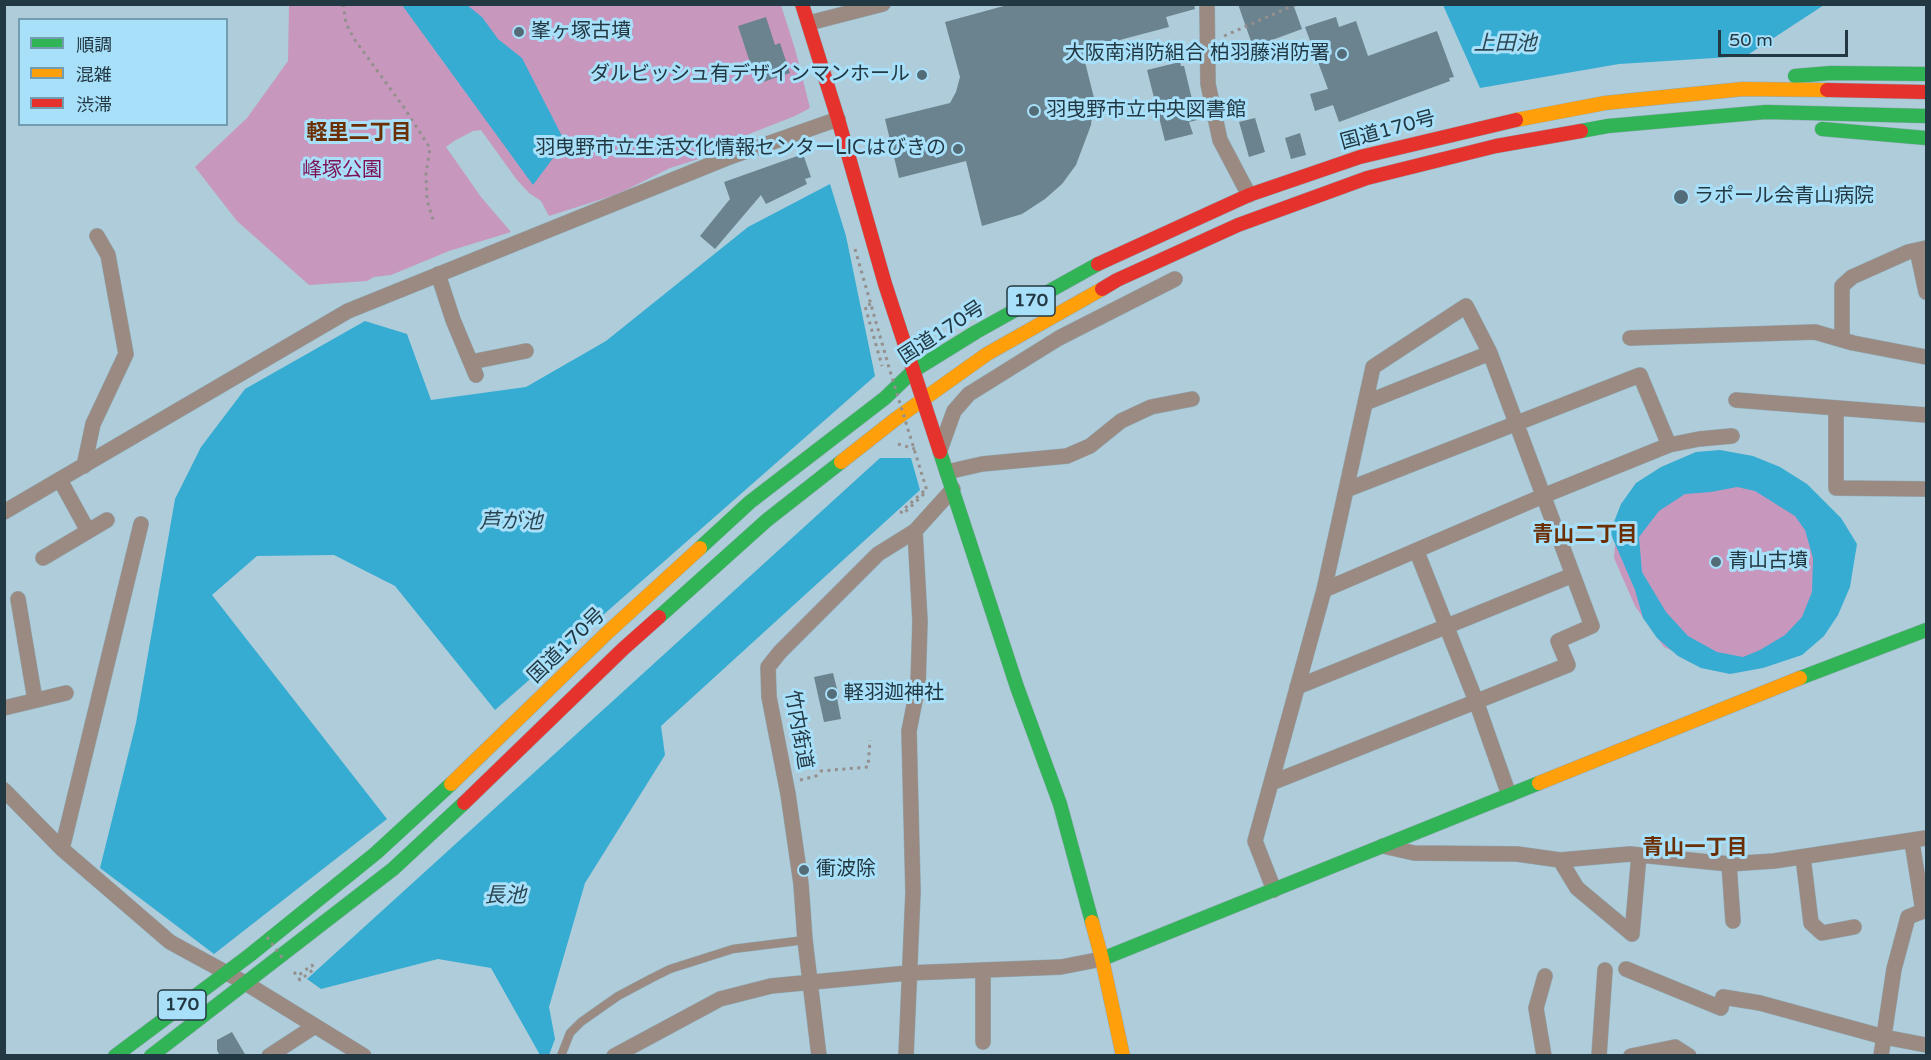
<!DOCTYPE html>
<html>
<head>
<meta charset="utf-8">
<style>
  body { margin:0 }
  #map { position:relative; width:1931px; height:1060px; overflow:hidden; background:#aeccd9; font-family:"Varela Round","Noto Sans JP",sans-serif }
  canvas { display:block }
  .frame { position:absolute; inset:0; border:6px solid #223842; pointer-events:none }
  .legend { position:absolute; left:18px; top:18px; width:210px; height:108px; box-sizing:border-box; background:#a8dff9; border:2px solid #729cb0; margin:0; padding:8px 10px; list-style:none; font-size:18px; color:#223842 }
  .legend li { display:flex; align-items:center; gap:12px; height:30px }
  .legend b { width:30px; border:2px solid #729cb0 }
  .scale { position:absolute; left:1718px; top:30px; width:130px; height:27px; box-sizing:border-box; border:3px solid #223842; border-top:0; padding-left:8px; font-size:18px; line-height:21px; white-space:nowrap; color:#223842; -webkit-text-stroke:4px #a8dff9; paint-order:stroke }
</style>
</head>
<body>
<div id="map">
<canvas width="1931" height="1060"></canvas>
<div class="frame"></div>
<ul class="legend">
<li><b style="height:8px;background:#30b455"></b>順調</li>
<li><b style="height:8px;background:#ff9f0a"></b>混雑</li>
<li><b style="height:8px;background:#e5322d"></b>渋滞</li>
</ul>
<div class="scale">50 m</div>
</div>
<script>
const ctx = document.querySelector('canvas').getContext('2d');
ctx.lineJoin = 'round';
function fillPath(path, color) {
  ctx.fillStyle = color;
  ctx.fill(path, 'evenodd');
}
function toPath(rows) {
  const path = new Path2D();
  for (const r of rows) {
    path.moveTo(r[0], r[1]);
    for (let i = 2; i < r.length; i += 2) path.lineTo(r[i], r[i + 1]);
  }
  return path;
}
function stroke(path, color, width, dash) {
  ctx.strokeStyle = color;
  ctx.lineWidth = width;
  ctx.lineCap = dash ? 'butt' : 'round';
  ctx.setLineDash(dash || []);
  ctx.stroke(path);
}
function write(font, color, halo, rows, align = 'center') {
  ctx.font = font + ' "Varela Round","Noto Sans JP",sans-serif';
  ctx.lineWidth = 6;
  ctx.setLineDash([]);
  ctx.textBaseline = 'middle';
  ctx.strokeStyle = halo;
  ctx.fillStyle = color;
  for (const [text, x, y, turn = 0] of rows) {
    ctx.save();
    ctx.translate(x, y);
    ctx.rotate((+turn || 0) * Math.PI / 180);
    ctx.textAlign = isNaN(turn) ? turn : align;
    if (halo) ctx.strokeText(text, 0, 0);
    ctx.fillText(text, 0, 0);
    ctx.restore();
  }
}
const green = toPath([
  [289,5,781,5,795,49,810,108,795,116,749,134,711,155,670,168,618,194,549,216,541,201,529,193,517,180,481,130,473,131,454,141,446,147,481,197,511,232,449,251,391,275,374,277,367,281,309,285,237,221,195,167,247,118,288,61],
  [1758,480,1814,533,1817,612,1788,642,1749,657,1704,665,1664,647,1635,606,1614,558,1617,526,1649,497]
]);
const water = toPath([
  [402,5,467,5,482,17,498,39,522,58,565,142,533,185],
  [1443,5,1824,5,1746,56,1619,64,1480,88],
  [830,184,846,236,875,376,495,710,395,586,334,555,257,556,212,595,387,819,214,954,100,868,136,723,175,499,201,447,245,389,365,321,407,334,431,400,526,387,606,341,748,227],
  [1720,450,1753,456,1780,467,1807,484,1841,518,1857,544,1850,587,1838,615,1824,636,1802,655,1763,668,1730,674,1701,668,1678,656,1657,638,1643,618,1635,590,1610,532,1621,504,1636,483,1661,467,1696,452],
  [1737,487,1755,491,1795,516,1805,530,1813,558,1812,592,1802,617,1785,635,1760,650,1743,657,1717,652,1688,636,1666,612,1642,572,1639,537,1659,511,1685,494,1711,492],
  [880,458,911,458,920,490,661,726,665,755,585,883,549,1007,555,1039,549,1055,540,1055,491,968,438,959,321,989,307,979]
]);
const building = toPath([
  [1011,4,1194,4,1195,9,1166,17,1169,27,1082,50,1094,98,1091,125,1076,165,1062,184,1045,199,1022,214,982,226,966,161,899,178,885,119,950,103,956,92,960,77,945,22],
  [1238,4,1293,4,1302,29,1253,47],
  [766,17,775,45,780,43,790,73,757,84,738,26],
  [1336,17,1339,27,1356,21,1368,56,1437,31,1454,77,1449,78,1450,81,1339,122,1333,105,1315,111,1310,94,1328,89,1305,27],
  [1180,62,1181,66,1184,66,1197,120,1189,122,1193,134,1165,141,1147,70],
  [1255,118,1265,152,1249,157,1239,122],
  [1300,133,1306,155,1291,159,1285,138],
  [803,154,811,177,805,179,807,184,766,204,761,195,715,249,700,236,730,199,724,182],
  [833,673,839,697,837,698,841,719,824,722,814,677],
  [232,1032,246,1056,220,1056,217,1050,217,1040]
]);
const path = toPath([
  [343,4,346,24,355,40,405,109,430,148,426,174,427,200,434,223],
  [1224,36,1297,4],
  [871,304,865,306,882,366],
  [898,444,915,449],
  [924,491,901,512,903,514,927,491],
  [800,780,816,776,821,771,868,767,870,740],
  [294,972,300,980,314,969,312,965,299,975]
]);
const lane = toPath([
  [561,1056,570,1033,581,1022,618,996,652,978,670,969,733,949,805,940]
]);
const street = toPath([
  [1207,4,1208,84,1220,140,1249,195],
  [809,23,883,4],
  [1917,250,1926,292],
  [438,274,453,320,476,375],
  [1630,338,1815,332,1853,343,1926,357],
  [1842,340,1842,286,1852,277,1908,252,1926,248],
  [471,362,526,351],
  [1736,400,1926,415],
  [1365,403,1490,353],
  [1836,408,1836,488,1926,489],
  [940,450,954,411,969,394,1059,338,1175,279],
  [84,466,93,424,126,354,108,255,97,236],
  [947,472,982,464,1067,456,1090,446,1121,421,1151,407,1192,399],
  [60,480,88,531],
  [1346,490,1640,375,1669,445],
  [4,512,348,311,727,158,838,119],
  [1417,552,1476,701,1509,795],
  [43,558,107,520],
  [1324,590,1543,496,1669,445,1699,439,1732,436],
  [18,599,35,700],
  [1297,687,1573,575],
  [4,708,66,693],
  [1271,783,1568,665,1558,641,1592,626,1490,353,1466,306,1373,367,1324,590,1255,841,1274,890],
  [4,790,62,849,170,942,247,984,364,1056],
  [1912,842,1923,911],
  [1383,846,1414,853,1517,854,1560,860,1630,854,1729,864,1774,861,1926,838],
  [62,849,141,524],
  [1803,857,1811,923,1822,933,1854,927],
  [1560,860,1577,888,1632,934],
  [1729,864,1733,921],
  [1632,934,1639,855],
  [1626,969,1721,1008,1723,997,1760,1003,1884,1037,1926,1045],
  [983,970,983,1042],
  [269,1056,315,1026],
  [614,1056,720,999,771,986,908,973,1061,967,1102,959],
  [819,1056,805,940,801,884,788,794,769,697,768,667,780,652,878,554,915,531,953,489],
  [906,1056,913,892,909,731,918,685,920,621,915,531],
  [1544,1056,1536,1008,1545,976],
  [1599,1056,1605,970],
  [1631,1056,1675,1047,1689,1056],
  [1881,1056,1894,969,1908,917,1926,910]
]);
const fast = toPath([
  [1795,76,1831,73,1926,74],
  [1822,129,1926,138],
  [1581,131,1608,126,1766,112,1926,116],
  [940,452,1017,687,1060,804,1092,922],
  [700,548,750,502,885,398,913,371,976,332,1098,264],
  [659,617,767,520,841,462],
  [1800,678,1926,630],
  [1102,959,1539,783],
  [115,1056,250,955,376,853,451,784],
  [151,1056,393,869,464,803]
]);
const slow = toPath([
  [1516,120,1605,103,1743,89,1827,90],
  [841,462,897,418,987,354,1102,289],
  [1539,783,1800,678],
  [451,784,607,633,700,548],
  [1092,922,1102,959,1123,1056]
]);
const jam = toPath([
  [802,4,838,119,885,284,940,452],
  [1827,90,1926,92],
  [1098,264,1249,195,1360,157,1516,120],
  [1102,289,1117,280,1238,225,1367,178,1496,146,1581,131],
  [464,803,623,649,659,617]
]);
const pathBridge = toPath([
  [855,249,890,371,927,491],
  [267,937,284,960]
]);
const markers = [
  [519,32,6,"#536c77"],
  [1342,54,6,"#536c77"],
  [922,75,6,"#536c77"],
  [1034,111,6,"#536c77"],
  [958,149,6,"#536c77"],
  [1681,197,8,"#536c77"],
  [1716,562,6,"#536c77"],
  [832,694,6,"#536c77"],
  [804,870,6,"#536c77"]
];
const shields = [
  [1031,301,48],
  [182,1005,48]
];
const shieldNames = [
  ["170",1031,301],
  ["170",182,1005]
];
const poiNames = [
  ["峯ヶ塚古墳",531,32],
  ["大阪南消防組合 柏羽藤消防署",1330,54,"right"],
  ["ダルビッシュ有デザインマンホール",910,75,"right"],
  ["羽曳野市立中央図書館",1046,111],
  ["羽曳野市立生活文化情報センターLICはびきの",946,149,"right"],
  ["ラポール会青山病院",1694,197],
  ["青山古墳",1728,562],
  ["軽羽迦神社",844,694],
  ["衝波除",816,870]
];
const streetNames = [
  ["国道170号",1388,131,-15],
  ["国道170号",942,333,-33],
  ["国道170号",567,646,-44],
  ["竹内街道",798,730,80]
];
const parkNames = [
  ["峰塚公園",342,171]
];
const waterNames = [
  ["上田池",1505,44],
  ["芦が池",511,522],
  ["長池",505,896]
];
const neighbourhoodNames = [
  ["軽里二丁目",359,133],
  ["青山二丁目",1585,535],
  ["青山一丁目",1695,848]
];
fillPath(green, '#c897be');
fillPath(water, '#37acd2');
fillPath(building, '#6b838e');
stroke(lane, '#92aab5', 9);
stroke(street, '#92aab5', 16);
stroke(fast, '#92aab5', 15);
stroke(slow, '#92aab5', 15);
stroke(jam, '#92aab5', 15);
stroke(path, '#94908e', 3, [3, 4.5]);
stroke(lane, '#9a8a81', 8);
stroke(street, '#9a8a81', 15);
stroke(fast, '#30b455', 14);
stroke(slow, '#ff9f0a', 14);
stroke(jam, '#e5322d', 14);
stroke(pathBridge, '#94908e', 3, [3, 4.5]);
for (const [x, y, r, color] of markers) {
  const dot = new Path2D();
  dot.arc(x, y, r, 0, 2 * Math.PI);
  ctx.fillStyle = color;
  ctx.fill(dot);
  stroke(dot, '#a8dff9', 2);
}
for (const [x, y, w] of shields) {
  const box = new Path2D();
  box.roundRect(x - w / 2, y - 15, w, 30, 4.5);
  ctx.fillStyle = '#a8dff9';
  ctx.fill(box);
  stroke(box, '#223842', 1.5);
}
write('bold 18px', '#223842', null, shieldNames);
write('20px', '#223842', '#a8dff9', poiNames, 'left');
write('20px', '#223842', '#a8dff9', streetNames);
write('20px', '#7d1254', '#a8dff9', parkNames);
write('italic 21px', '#2b4652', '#a8dff9', waterNames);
write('bold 21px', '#6c2f03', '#a8dff9', neighbourhoodNames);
</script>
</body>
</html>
